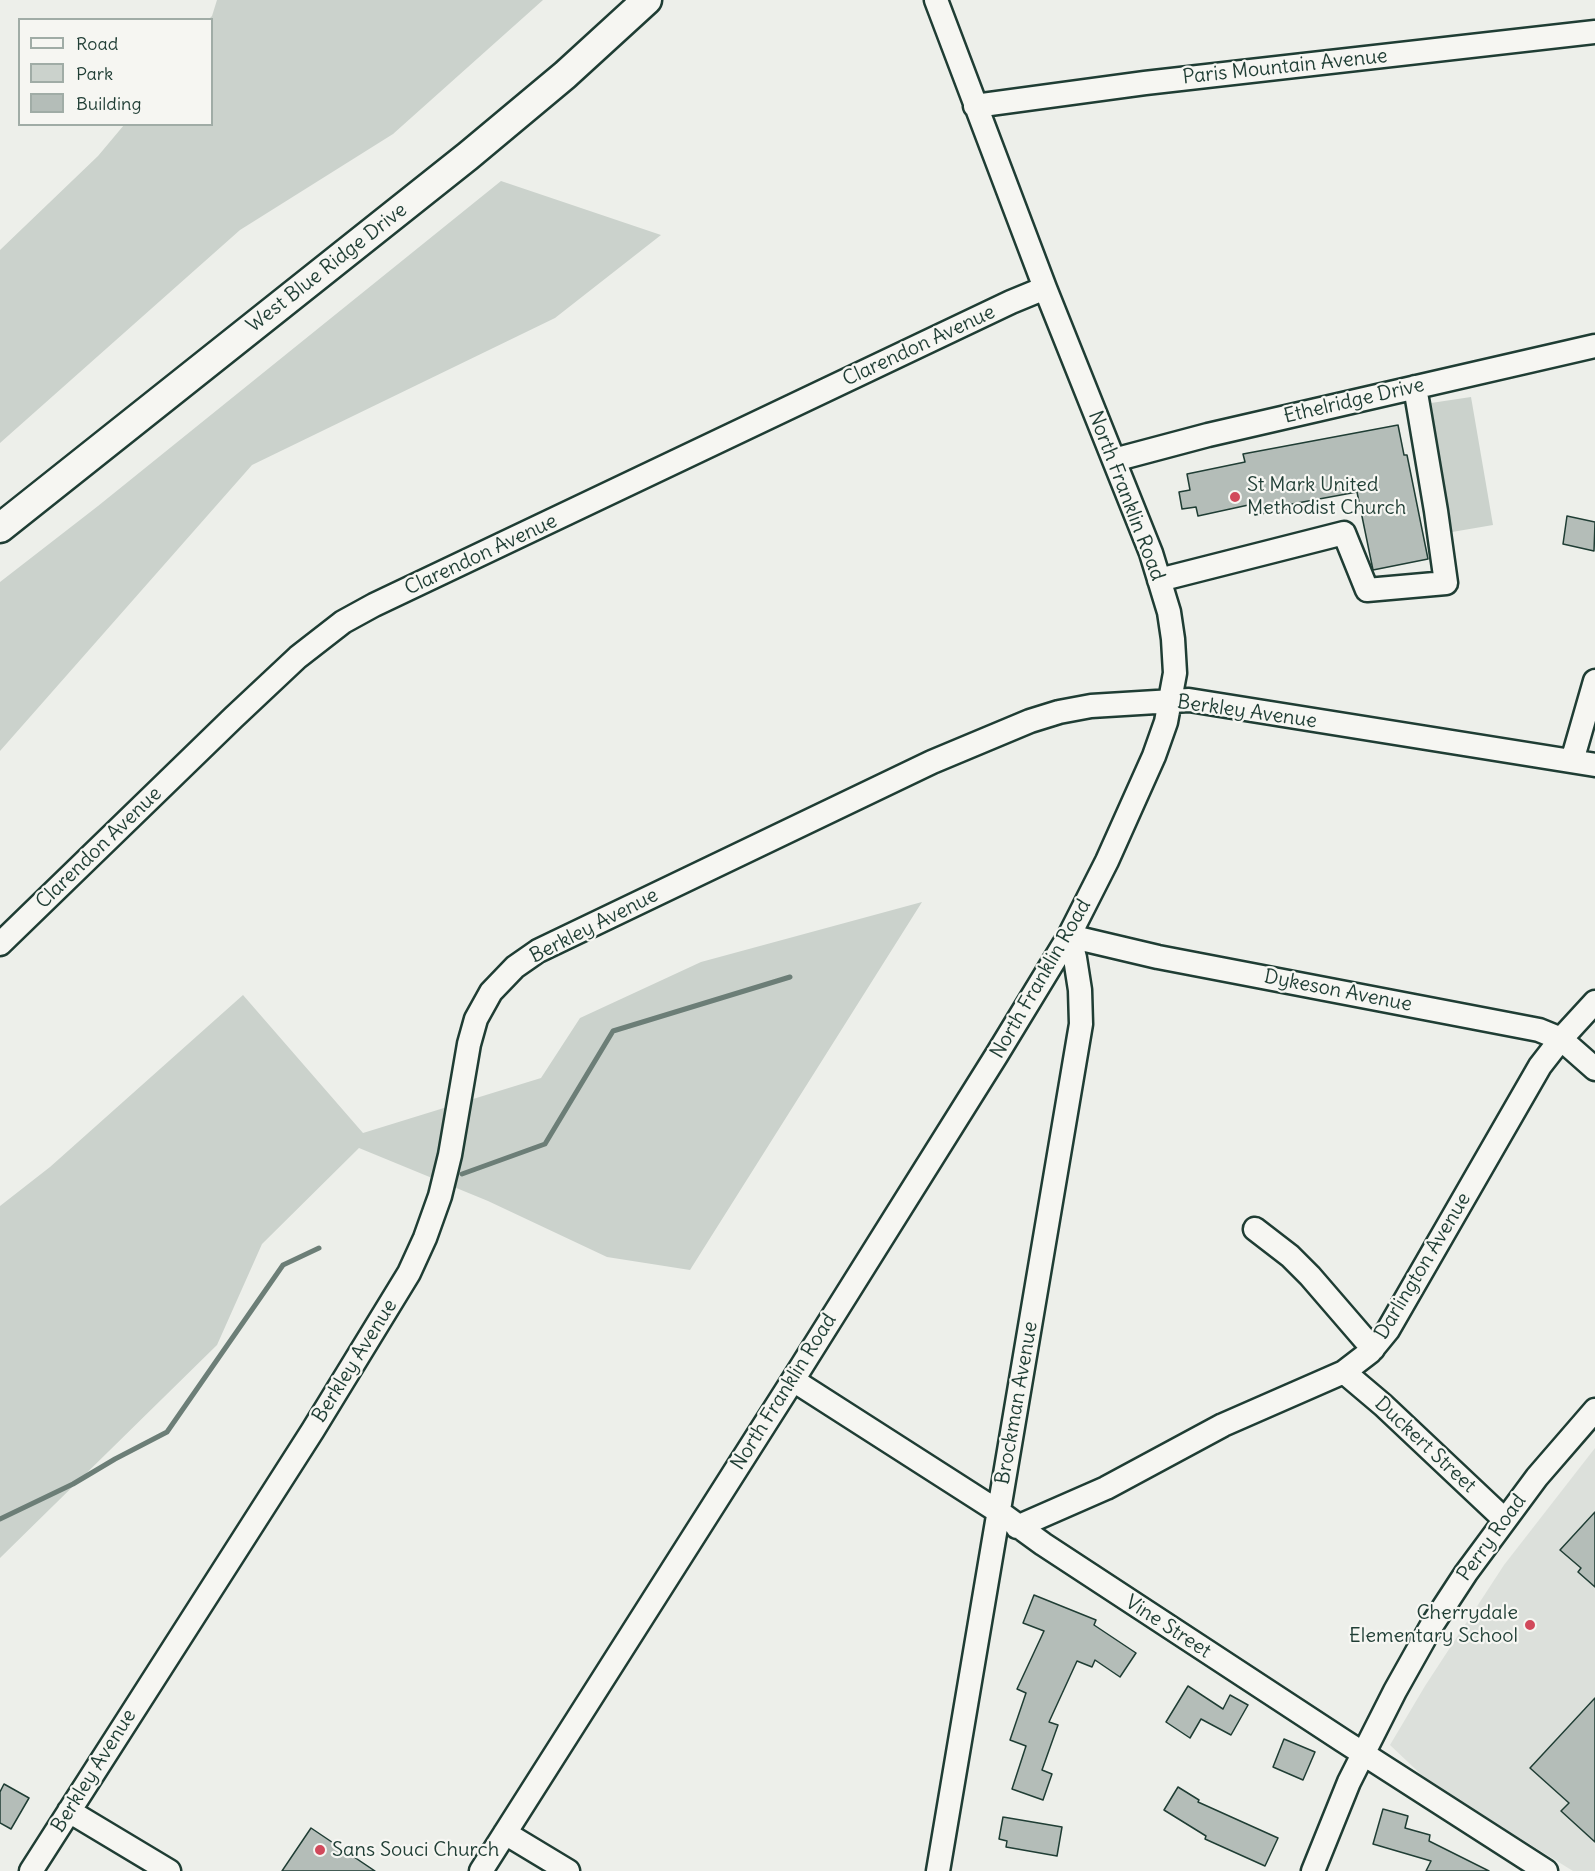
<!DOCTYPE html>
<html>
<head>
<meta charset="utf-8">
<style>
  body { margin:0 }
  #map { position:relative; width:1595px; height:1871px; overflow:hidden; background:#edefea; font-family:Delius,sans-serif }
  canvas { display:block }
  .legend { position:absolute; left:18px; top:18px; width:195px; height:108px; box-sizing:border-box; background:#f6f6f2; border:2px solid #a0aca6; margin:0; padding:8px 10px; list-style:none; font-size:18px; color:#1f3d34 }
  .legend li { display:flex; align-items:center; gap:12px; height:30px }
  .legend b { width:30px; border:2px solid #a0aca6 }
</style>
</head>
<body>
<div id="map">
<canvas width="1595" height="1871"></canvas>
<ul class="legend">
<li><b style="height:8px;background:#f6f6f2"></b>Road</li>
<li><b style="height:16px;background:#cbd2cc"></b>Park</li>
<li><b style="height:16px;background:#b4bdb8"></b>Building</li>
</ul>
</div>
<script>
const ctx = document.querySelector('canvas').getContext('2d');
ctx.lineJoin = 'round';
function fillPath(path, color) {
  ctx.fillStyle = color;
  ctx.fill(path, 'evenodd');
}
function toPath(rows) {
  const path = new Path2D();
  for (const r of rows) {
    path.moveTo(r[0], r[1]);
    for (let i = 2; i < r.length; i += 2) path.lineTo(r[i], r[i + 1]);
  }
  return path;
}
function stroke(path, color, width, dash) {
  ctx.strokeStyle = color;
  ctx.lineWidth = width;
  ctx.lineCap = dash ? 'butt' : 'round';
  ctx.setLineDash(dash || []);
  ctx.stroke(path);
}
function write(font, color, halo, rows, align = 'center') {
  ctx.font = font + ' Delius,sans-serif';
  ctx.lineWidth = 4.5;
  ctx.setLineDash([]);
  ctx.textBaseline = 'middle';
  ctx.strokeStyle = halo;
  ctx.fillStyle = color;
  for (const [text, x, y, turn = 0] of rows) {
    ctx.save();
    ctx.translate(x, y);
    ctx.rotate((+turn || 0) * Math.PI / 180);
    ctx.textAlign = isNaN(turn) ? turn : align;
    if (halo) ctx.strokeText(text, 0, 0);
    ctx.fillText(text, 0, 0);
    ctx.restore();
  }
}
const built = toPath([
  [1595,1448,1595,1871,1573,1871,1429,1782,1390,1745,1425,1686,1504,1565]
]);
const green = toPath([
  [217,0,543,0,393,134,240,230,0,443,0,250,98,156,124,125,212,124,212,20,209,19,212,16],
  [501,181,661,235,555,318,252,465,0,751,0,582,98,506],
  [1471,397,1493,525,1452,532,1431,403],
  [922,902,690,1270,607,1257,488,1201,359,1148,262,1244,217,1345,0,1558,0,1206,50,1167,243,995,363,1133,541,1078,580,1018,701,962]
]);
const stream = toPath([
  [462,1174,545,1144,613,1031,790,977],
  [0,1519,73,1484,115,1459,167,1432,283,1265,319,1248]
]);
const building = toPath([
  [1398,425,1404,455,1407,455,1428,559,1373,570,1357,492,1292,504,1293,508,1255,515,1253,504,1198,516,1196,507,1182,509,1179,492,1190,490,1187,474,1245,462,1243,454,1398,425],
  [1567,516,1595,522,1594,551,1563,544,1567,516],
  [1595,1512,1595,1587,1578,1572,1581,1568,1560,1550,1595,1512],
  [1034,1595,1096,1620,1094,1625,1136,1653,1120,1677,1095,1660,1092,1667,1077,1661,1049,1722,1058,1725,1042,1770,1052,1774,1043,1800,1012,1789,1026,1746,1010,1740,1026,1693,1017,1689,1044,1631,1023,1623,1034,1595],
  [1188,1686,1223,1709,1230,1695,1248,1705,1231,1735,1201,1719,1190,1738,1166,1722,1188,1686],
  [1595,1698,1595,1842,1561,1811,1569,1803,1530,1768,1595,1698],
  [1284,1739,1315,1752,1303,1780,1273,1767,1284,1739],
  [4,1784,29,1798,11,1829,0,1823,0,1792,4,1784],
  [1178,1787,1199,1800,1198,1802,1278,1838,1265,1866,1205,1839,1206,1836,1164,1810,1178,1787],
  [1383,1809,1408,1816,1405,1828,1430,1835,1429,1841,1489,1871,1426,1871,1431,1861,1373,1844,1383,1809],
  [1003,1817,1062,1827,1057,1856,1006,1847,1007,1841,999,1839,1003,1817],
  [311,1828,375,1871,282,1871,311,1828]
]);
const minor = toPath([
  [975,106,1145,83,1595,32],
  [1114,460,1208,435,1595,346],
  [1159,580,1344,533,1367,590,1446,583,1436,511,1415,387],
  [1572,761,1595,681],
  [0,944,233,718,298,657,343,622,374,605,1011,302,1045,288],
  [1255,1229,1290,1256,1310,1276,1373,1349],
  [1344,1372,1383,1405,1505,1520],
  [793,1380,999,1512,1043,1544,1342,1740,1546,1871],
  [1017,1527,1106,1488,1223,1425,1344,1372,1370,1352,1388,1330,1540,1066,1561,1039,1595,1002],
  [69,1811,169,1871],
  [505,1833,568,1871],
  [31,1871,313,1430,409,1273,425,1238,440,1196,450,1155,469,1044,476,1019,491,992,515,967,538,951,932,762,1030,721,1059,712,1091,706,1189,700,1595,765],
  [481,1871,793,1380,996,1056,1069,936,1107,861,1154,756,1166,722,1175,673,1173,639,1169,612,1151,553,1045,288,936,0],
  [938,1871,1081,1024,1080,990,1075,958,1069,936,1158,957,1539,1030,1561,1039,1595,1069],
  [1313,1871,1349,1782,1395,1691,1432,1625,1466,1573,1537,1477,1595,1410]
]);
const major = toPath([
  [0,528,468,156,565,75,647,0]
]);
const markers = [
  [1235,497,6,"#d1495b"],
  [1530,1625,6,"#d1495b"],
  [320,1850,6,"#d1495b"]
];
const streetNames = [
  ["Paris Mountain Avenue",1285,67,-6],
  ["West Blue Ridge Drive",327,268,-38],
  ["Clarendon Avenue",919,346,-25],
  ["Ethelridge Drive",1354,401,-13],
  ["North Franklin Road",1126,496,69],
  ["Clarendon Avenue",481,555,-25],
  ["Berkley Avenue",1247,712,8],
  ["Clarendon Avenue",99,848,-44],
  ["Berkley Avenue",594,926,-27],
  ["North Franklin Road",1041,979,-60],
  ["Dykeson Avenue",1338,991,11],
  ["Darlington Avenue",1423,1266,-59],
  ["Berkley Avenue",355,1361,-58],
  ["North Franklin Road",784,1392,-58],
  ["Brockman Avenue",1017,1403,-80],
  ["Duckert Street",1425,1445,43],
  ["Perry Road",1492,1538,-54],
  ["Vine Street",1168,1627,33],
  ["Berkley Avenue",94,1771,-58]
];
const poiNames = [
  ["St Mark United",1247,485],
  ["Methodist Church",1247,508],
  ["Cherrydale",1518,1613,"right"],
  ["Elementary School",1518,1636,"right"],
  ["Sans Souci Church",332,1850]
];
fillPath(built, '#dce0db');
fillPath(green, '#cbd2cc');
stroke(stream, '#6c7e77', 5);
fillPath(building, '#b4bdb8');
stroke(building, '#1f3d34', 1.5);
stroke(minor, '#1f3d34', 27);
stroke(major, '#1f3d34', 33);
stroke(minor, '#f6f6f2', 22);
stroke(major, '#f6f6f2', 28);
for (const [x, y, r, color] of markers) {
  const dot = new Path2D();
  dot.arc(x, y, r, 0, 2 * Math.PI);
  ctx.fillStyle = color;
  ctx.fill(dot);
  stroke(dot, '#f6f6f2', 2);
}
write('20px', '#1f3d34', '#f6f6f2', streetNames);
write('20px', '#1f3d34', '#f6f6f2', poiNames, 'left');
</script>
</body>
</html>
